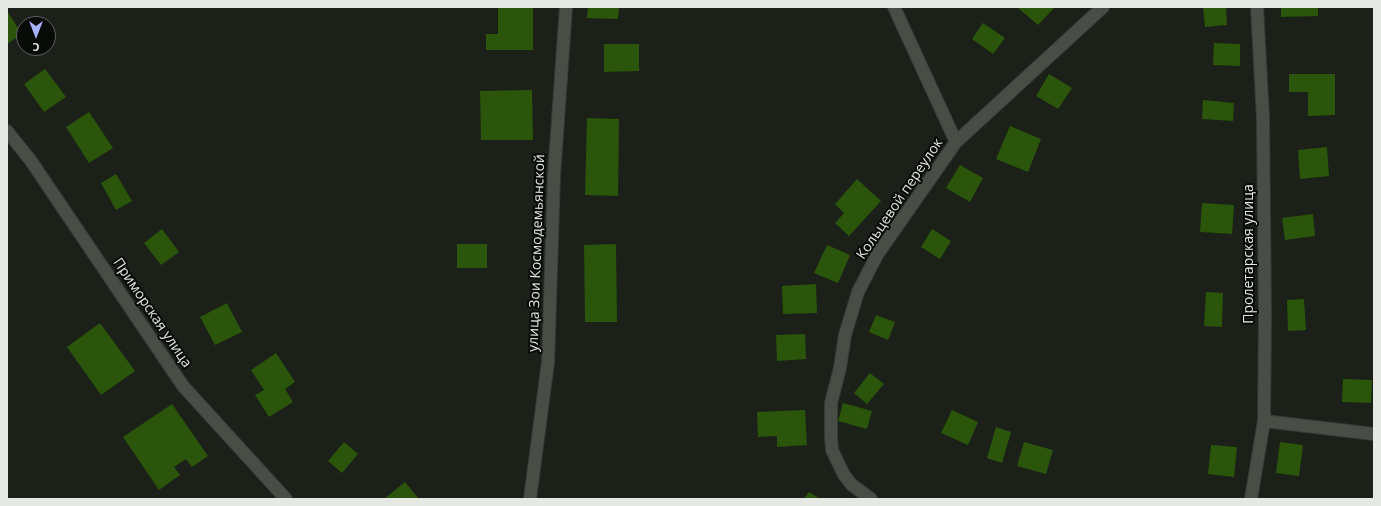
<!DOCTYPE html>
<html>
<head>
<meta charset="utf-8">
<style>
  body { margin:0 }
  #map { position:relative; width:1381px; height:506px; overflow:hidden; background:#1b2119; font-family:"Open Sans",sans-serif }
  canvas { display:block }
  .frame { position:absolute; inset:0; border:8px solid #e5e8e3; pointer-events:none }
  .north { position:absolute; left:16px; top:16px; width:40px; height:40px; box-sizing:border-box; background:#070a07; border:1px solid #60635f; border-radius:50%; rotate:180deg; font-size:11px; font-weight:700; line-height:16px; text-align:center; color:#e5e8e3 }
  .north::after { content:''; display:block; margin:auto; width:14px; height:18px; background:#a6b1fc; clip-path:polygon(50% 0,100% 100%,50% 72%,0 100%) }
</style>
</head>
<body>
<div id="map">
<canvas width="1381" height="506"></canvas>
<div class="frame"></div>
<div class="north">С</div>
</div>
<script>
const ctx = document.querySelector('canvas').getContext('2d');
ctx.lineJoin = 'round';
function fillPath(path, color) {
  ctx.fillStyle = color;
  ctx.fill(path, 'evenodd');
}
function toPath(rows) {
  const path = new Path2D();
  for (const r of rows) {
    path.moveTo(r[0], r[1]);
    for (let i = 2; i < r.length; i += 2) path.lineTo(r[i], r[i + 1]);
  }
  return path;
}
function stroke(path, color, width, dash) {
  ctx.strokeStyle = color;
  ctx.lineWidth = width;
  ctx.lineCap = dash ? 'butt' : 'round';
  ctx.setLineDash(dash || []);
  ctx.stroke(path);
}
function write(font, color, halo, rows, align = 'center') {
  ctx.font = font + ' "Open Sans",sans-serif';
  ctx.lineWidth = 4;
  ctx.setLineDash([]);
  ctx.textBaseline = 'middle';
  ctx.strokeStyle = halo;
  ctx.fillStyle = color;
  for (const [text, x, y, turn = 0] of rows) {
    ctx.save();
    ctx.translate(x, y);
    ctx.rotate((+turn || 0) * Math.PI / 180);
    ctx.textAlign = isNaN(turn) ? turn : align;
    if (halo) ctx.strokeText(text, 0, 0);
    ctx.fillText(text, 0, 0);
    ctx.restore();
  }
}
const building = toPath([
  [498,7,533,7,533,50,486,50,486,34,498,34],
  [588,7,619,7,618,19,587,18],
  [1017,7,1055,7,1038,25],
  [1203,7,1226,7,1227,25,1205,27],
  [1281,7,1318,7,1318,16,1281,17],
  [7,11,22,34,7,44],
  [983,23,1005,38,993,54,972,39],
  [1214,43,1240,44,1240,66,1213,65],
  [604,44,639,44,639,71,604,72],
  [45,69,66,97,44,112,24,84],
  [1049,74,1072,88,1058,109,1036,96],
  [1289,74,1335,74,1335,115,1308,116,1308,92,1289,92],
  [532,90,533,140,481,140,480,91],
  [1203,100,1234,103,1233,121,1202,119],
  [89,112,113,148,89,163,66,127],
  [587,118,619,119,618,196,585,195],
  [1010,126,1041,139,1028,172,996,159],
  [1327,147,1329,176,1300,179,1298,150],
  [960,165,983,178,970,202,946,188],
  [116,174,132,201,116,210,101,183],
  [857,179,881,201,849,236,835,223,844,213,835,204],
  [1202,203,1234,205,1232,234,1200,232],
  [1313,214,1315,236,1285,240,1282,218],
  [162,229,179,252,161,265,144,243],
  [932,229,951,241,940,259,921,247],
  [457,244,487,244,487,268,457,268],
  [616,244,617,322,585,322,584,245],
  [827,245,850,255,838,283,814,273],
  [816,284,817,313,783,314,782,286],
  [1206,292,1223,293,1222,327,1204,326],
  [1304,299,1306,330,1288,331,1287,300],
  [227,303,242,332,215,345,200,317],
  [876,315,895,322,888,340,869,332],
  [100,323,135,371,101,395,67,347],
  [805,334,806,359,777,361,776,335],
  [276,353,295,382,285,389,293,402,269,417,255,395,264,390,251,370],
  [870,373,884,384,867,404,854,393],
  [1343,379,1372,380,1371,403,1342,402],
  [843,403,872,411,867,429,838,421],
  [172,404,208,456,192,467,186,459,174,467,180,475,159,490,123,437],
  [805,410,807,445,777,447,777,436,758,437,757,412],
  [952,410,978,422,968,445,941,433],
  [996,427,1011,432,1002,463,987,458],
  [344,442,358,454,342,473,328,461],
  [1024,442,1053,450,1046,474,1017,466],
  [1280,442,1303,445,1299,476,1276,473],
  [1211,445,1237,447,1234,477,1208,474],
  [405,482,419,499,384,499],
  [809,492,820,499,804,499]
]);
const minor = toPath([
  [894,7,956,142],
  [7,131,31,161,183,386,286,499],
  [1264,421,1374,434],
  [530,499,548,362,554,176,566,7],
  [871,499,852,485,844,475,832,450,831,436,831,403,840,368,845,335,858,292,877,255,956,142,1103,7],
  [1251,499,1264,421,1265,316,1263,118,1257,7]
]);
const streetNames = [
  ["Кольцевой переулок",900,199,-56],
  ["улица Зои Космодемьянской",537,253,-88],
  ["Пролетарская улица",1249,254,-90],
  ["Приморская улица",152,313,56]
];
fillPath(building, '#2a550a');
stroke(minor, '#373b36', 14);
stroke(minor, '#484e45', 12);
write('14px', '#e5e8e3', '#070a07', streetNames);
</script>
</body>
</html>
